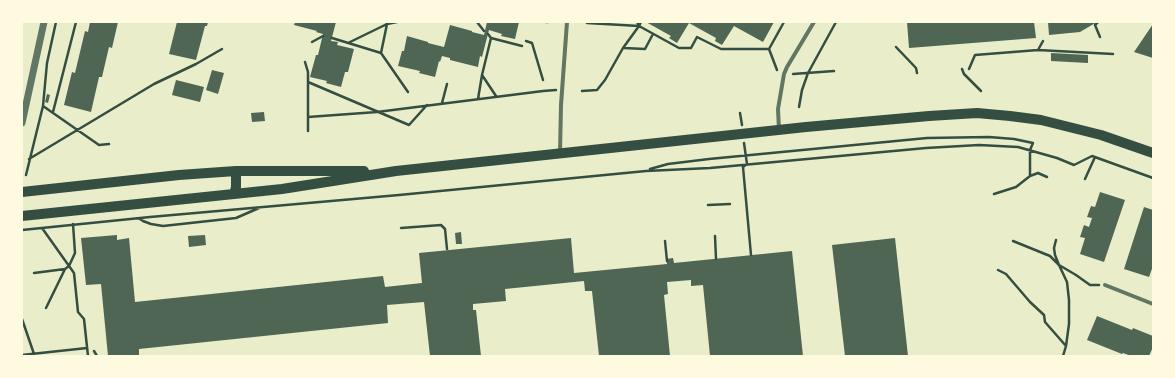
<!DOCTYPE html>
<html>
<head>
<meta charset="utf-8">
<style>
  body { margin:0 }
  #map { position:relative; width:1175px; height:378px; overflow:hidden; background:#e9edc9; font-family:"DM Sans",sans-serif }
  canvas { display:block }
  .frame { position:absolute; inset:0; border:23px solid #fefae0; pointer-events:none }
</style>
</head>
<body>
<div id="map">
<canvas width="1175" height="378"></canvas>
<div class="frame"></div>
</div>
<script>
const ctx = document.querySelector('canvas').getContext('2d');
ctx.lineJoin = 'round';
function fillPath(path, color) {
  ctx.fillStyle = color;
  ctx.fill(path, 'evenodd');
}
function toPath(rows) {
  const path = new Path2D();
  for (const r of rows) {
    path.moveTo(r[0], r[1]);
    for (let i = 2; i < r.length; i += 2) path.lineTo(r[i], r[i + 1]);
  }
  return path;
}
function stroke(path, color, width, dash) {
  ctx.strokeStyle = color;
  ctx.lineWidth = width;
  ctx.lineCap = dash ? 'butt' : 'round';
  ctx.setLineDash(dash || []);
  ctx.stroke(path);
}
const building = toPath([
  [90,22,118,22,112,48,109,47,102,77,99,77,91,112,64,105,72,72,75,73,85,31,88,32],
  [177,22,208,22,207,26,205,26,196,60,169,54],
  [295,22,336,22,331,41,338,42,337,45,354,49,348,72,345,72,341,87,326,83,327,81,310,77,316,55,318,55,323,34,316,32,317,31,294,25],
  [487,22,519,22,515,39,501,36,502,34,489,30,482,57,480,56,478,67,450,60,450,58,442,56,440,62,439,61,435,77,419,73,420,71,398,66,402,51,404,51,407,36,428,42,428,43,444,47,450,25,472,31,472,32,484,35],
  [646,22,774,22,763,42,734,26,722,45,715,41,716,38,689,23,677,43,669,38,671,36],
  [907,22,1034,22,1036,38,909,48],
  [1048,22,1097,22,1080,32,1049,35],
  [1153,24,1153,58,1134,52],
  [1051,53,1088,55,1088,63,1051,61],
  [212,70,224,73,218,94,206,90],
  [176,80,204,87,200,102,172,95],
  [47,94,50,95,48,103,45,102],
  [264,112,265,121,252,122,251,113],
  [1100,192,1125,200,1104,262,1080,254,1085,238,1080,237,1084,225,1089,227,1092,218,1087,217,1091,206,1095,207],
  [1144,207,1153,210,1153,266,1149,277,1124,269],
  [461,232,462,244,456,244,455,233],
  [117,235,117,240,129,238,135,302,383,276,385,287,422,283,419,253,571,238,574,273,667,264,666,259,673,258,674,263,792,251,803,356,710,356,703,285,691,286,691,280,667,282,668,294,664,295,670,356,599,356,592,291,585,291,584,281,505,289,506,301,473,304,473,310,476,310,481,356,430,356,424,302,387,305,388,323,139,349,139,356,108,356,101,284,86,285,81,238],
  [205,235,206,245,189,247,188,236],
  [895,238,908,356,845,356,832,245],
  [1097,316,1132,330,1133,328,1153,336,1153,347,1149,356,1131,356,1123,353,1122,354,1087,340]
]);
const path = toPath([
  [477,22,484,31],
  [546,22,548,22],
  [637,22,639,26,641,22],
  [1098,22,1095,25,1100,37],
  [587,23,639,26,679,48,691,48,697,37,721,49,769,49,784,22],
  [488,34,491,38,522,46],
  [332,38,381,53,408,92],
  [526,41,532,43,543,80],
  [312,42,323,36],
  [348,43,387,24,397,22],
  [896,47,916,68,917,73],
  [624,48,645,49,653,34],
  [769,49,777,70],
  [1038,50,1113,54],
  [381,53,387,24,386,22],
  [305,62,308,72,308,131],
  [962,69,964,74,981,91],
  [969,69,975,55,1038,50,1043,41],
  [793,74,834,71],
  [482,75,496,96],
  [308,82,409,125,427,105],
  [582,91,597,90,605,80,623,48,639,26],
  [478,99,482,75,491,38],
  [442,103,447,84],
  [43,106,99,145,109,144],
  [799,107,802,90,808,73,836,22],
  [53,112,76,22],
  [740,113,742,125],
  [308,117,377,112,543,91,556,90],
  [744,143,747,164,743,167,751,255],
  [29,159,154,84,196,64,222,49],
  [650,169,668,164,709,159,927,138,989,137,1014,139,1033,143,1030,150,1030,176,1016,187,994,194],
  [26,175,43,106,47,63,56,22],
  [1030,176,1038,173,1047,177],
  [1085,179,1095,157],
  [708,205,730,204],
  [140,219,143,221,151,224,163,226,236,218,259,208],
  [42,228,74,273,78,312,84,319,88,356],
  [401,228,441,225,445,229,447,249],
  [22,230,150,217,399,195,646,171,710,168,926,148,979,145,1018,147,1057,158,1074,165,1092,156,1153,178],
  [715,236,716,259],
  [1056,240,1054,248,1055,255,1059,265,1076,275,1090,285,1099,285],
  [665,241,667,261],
  [1013,241,1050,256,1059,265,1067,282,1069,300,1069,324,1066,346],
  [998,270,1006,274,1030,302,1044,315,1045,322,1066,346,1063,356],
  [34,273,65,269],
  [46,308,65,269,69,266,75,253,73,224],
  [22,319,34,354],
  [94,351,97,356],
  [22,355,87,348]
]);
const minor = toPath([
  [779,130,778,109,784,74,787,67,814,22],
  [560,153,561,105,567,22],
  [1105,285,1153,304]
]);
const tertiary = toPath([
  [22,123,44,22]
]);
const primary = toPath([
  [22,192,179,175,236,171,364,171],
  [234,194,236,187,236,171],
  [22,216,282,189,396,171,806,127,929,116,977,113,1010,116,1041,120,1101,135,1153,153]
]);
fillPath(building, '#4f6655');
stroke(path, '#344e41', 2.5);
stroke(minor, '#617663', 4);
stroke(tertiary, '#617663', 7);
stroke(primary, '#344e41', 10);
</script>
</body>
</html>
